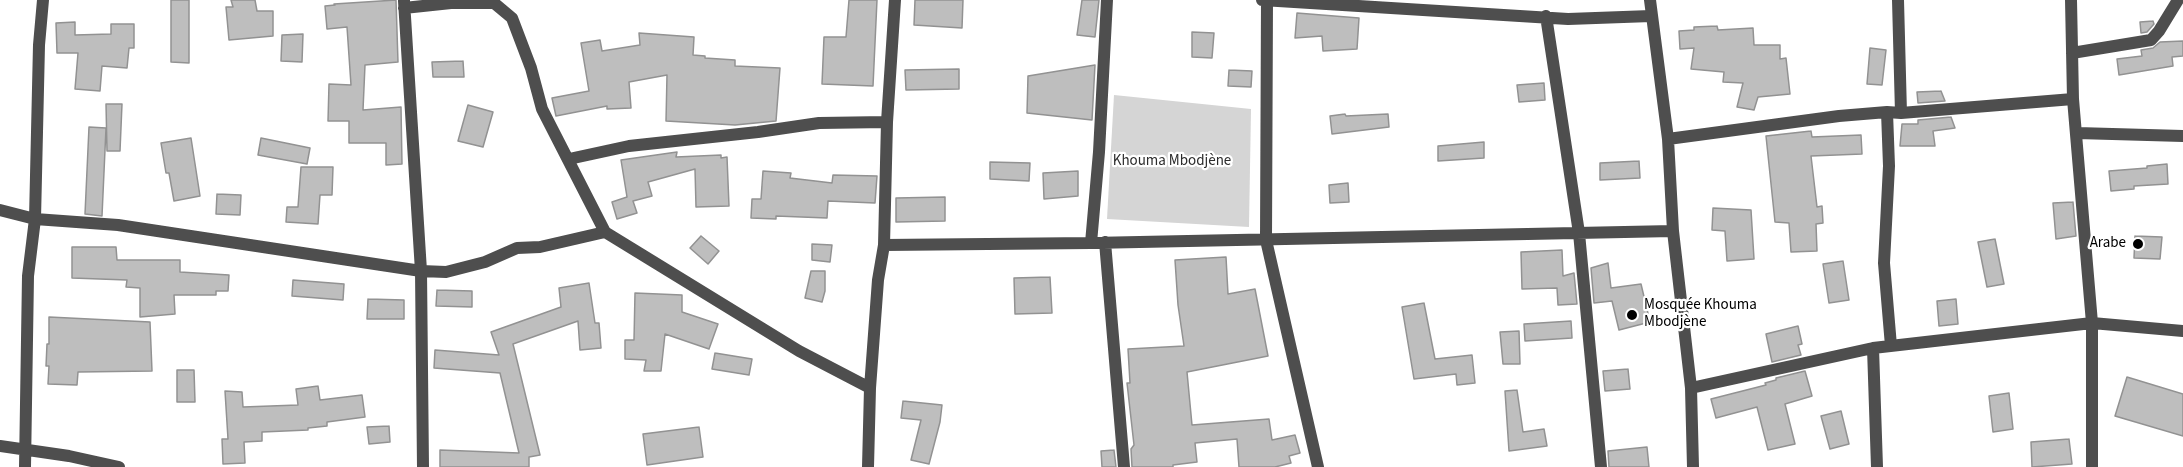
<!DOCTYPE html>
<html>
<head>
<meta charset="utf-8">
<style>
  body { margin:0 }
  canvas { display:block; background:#fff }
</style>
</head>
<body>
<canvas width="2183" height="467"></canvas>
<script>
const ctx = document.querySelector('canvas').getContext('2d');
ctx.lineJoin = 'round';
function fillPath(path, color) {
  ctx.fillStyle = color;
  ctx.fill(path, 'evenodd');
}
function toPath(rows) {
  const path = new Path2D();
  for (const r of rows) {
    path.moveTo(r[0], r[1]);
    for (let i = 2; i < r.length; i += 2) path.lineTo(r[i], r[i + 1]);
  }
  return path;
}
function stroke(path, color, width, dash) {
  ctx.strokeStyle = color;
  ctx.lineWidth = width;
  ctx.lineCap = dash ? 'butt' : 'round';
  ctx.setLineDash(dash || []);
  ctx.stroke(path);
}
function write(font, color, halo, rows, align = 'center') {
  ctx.font = font + ' "Source Sans 3",sans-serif';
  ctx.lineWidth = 4.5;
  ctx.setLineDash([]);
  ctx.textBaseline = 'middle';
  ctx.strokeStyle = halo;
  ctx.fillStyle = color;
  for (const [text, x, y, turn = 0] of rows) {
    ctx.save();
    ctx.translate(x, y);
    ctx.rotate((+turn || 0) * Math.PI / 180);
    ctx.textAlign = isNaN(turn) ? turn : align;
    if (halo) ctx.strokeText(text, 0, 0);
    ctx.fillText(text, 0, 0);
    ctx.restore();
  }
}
const green = toPath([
  [1114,95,1251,109,1249,227,1107,219]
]);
const building = toPath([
  [171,0,189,0,189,63,171,62,171,0],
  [231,0,255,0,257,11,273,11,273,36,229,40,226,7,233,7,231,0],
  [396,0,398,62,365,65,363,110,401,107,402,164,386,165,386,143,349,143,349,121,328,121,329,84,351,85,347,27,327,29,325,6,335,5,334,4,396,0],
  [849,0,877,0,873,86,822,84,824,37,846,37,849,0],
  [915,0,963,0,962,28,914,25,915,0],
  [1082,0,1099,0,1095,37,1077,35,1082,0],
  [1297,13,1359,18,1357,49,1323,51,1322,36,1295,38,1297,13],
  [2153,21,2154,24,2147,32,2141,33,2140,22,2153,21],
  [75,22,75,35,111,34,111,24,134,24,134,48,129,48,127,68,102,66,100,91,75,89,78,53,57,53,56,23,75,22],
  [1717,26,1718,30,1753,28,1754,45,1780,45,1780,59,1786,58,1790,94,1758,97,1754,110,1737,107,1743,83,1723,82,1724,72,1691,69,1694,48,1680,49,1679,31,1694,30,1694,27,1717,26],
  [1192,32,1214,33,1212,58,1192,57,1192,32],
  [639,33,694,37,693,55,705,56,705,58,735,60,735,66,780,68,776,121,735,125,666,121,667,75,629,82,631,108,607,109,607,106,556,116,552,98,589,91,581,43,600,40,602,51,640,45,639,33],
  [303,34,302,62,281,61,282,35,303,34],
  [2183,41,2183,56,2172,57,2173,66,2119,75,2117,59,2142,56,2141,50,2153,48,2160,42,2183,41],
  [1870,48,1886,50,1882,85,1867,84,1870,48],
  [463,61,464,77,433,77,432,62,463,61],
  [1095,65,1092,120,1027,113,1028,76,1095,65],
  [959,69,959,89,906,90,905,70,959,69],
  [1229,70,1252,71,1251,87,1228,86,1229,70],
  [1544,83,1545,100,1519,102,1517,85,1544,83],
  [1941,91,1945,101,1918,103,1917,92,1941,91],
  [106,104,122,104,120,151,107,151,106,104],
  [468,105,493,112,483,147,458,141,468,105],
  [1345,114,1346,116,1388,114,1389,127,1332,134,1330,116,1345,114],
  [1951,117,1955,128,1933,131,1935,146,1900,146,1902,124,1918,124,1918,120,1951,117],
  [89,127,106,128,102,216,85,214,89,127],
  [1811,131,1812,137,1861,135,1862,154,1811,156,1817,207,1822,206,1823,223,1816,224,1817,251,1791,252,1789,223,1775,222,1766,136,1811,131],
  [191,138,200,196,174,201,169,173,166,173,161,143,191,138],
  [261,138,310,148,307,164,258,155,261,138],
  [1484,142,1484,158,1438,161,1438,146,1484,142],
  [677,152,676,157,721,155,721,158,727,157,729,206,696,207,695,169,648,182,652,196,633,201,637,213,617,219,612,202,627,197,621,160,677,152],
  [1639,161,1640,178,1600,180,1600,163,1639,161],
  [990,162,1030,163,1029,181,990,179,990,162],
  [2167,164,2168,184,2134,186,2134,189,2111,191,2109,171,2147,168,2147,166,2167,164],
  [301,167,333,167,332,195,320,195,318,224,286,222,287,207,298,207,301,167],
  [763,171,791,173,790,178,832,183,833,175,877,176,875,203,828,201,827,218,776,216,776,219,751,218,752,199,761,199,763,171],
  [1078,171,1078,196,1044,199,1043,173,1078,171],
  [1348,183,1349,202,1330,203,1329,185,1348,183],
  [217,194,241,195,240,215,216,214,217,194],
  [945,197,945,221,896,222,896,198,945,197],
  [2073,202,2076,236,2056,239,2053,203,2073,202],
  [1713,208,1751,210,1754,259,1727,261,1725,231,1712,230,1713,208],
  [701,236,719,251,708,264,690,248,701,236],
  [2135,236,2162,237,2160,259,2134,258,2135,236],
  [1995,239,2004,284,1987,287,1978,242,1995,239],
  [812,244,832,245,830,262,812,260,812,244],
  [72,247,116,247,117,260,180,260,180,272,229,275,228,291,216,291,216,295,174,295,175,314,140,317,140,288,126,287,127,280,72,278,72,247],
  [1562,250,1563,276,1574,273,1577,304,1558,305,1557,288,1522,289,1521,252,1562,250],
  [1226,257,1228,294,1255,289,1268,356,1187,372,1192,425,1269,419,1272,440,1295,435,1300,453,1289,456,1291,463,1275,467,1239,467,1237,439,1195,443,1197,462,1173,465,1173,467,1132,467,1131,449,1134,445,1127,383,1130,383,1128,349,1184,346,1178,305,1175,260,1226,257],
  [1843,261,1849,300,1829,303,1823,264,1843,261],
  [1608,263,1611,288,1641,284,1650,322,1619,330,1612,301,1594,303,1591,268,1608,263],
  [811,271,825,271,825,291,822,302,805,298,811,271],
  [1050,277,1052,313,1015,314,1014,278,1050,277],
  [293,280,344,284,343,300,292,296,293,280],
  [589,283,595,323,599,323,601,348,580,350,578,321,513,344,540,455,529,457,529,467,440,467,440,450,519,453,500,373,434,368,435,350,499,355,491,332,561,307,559,288,589,283],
  [437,290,472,291,472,307,436,306,437,290],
  [635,293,682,295,682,312,718,324,709,349,665,334,661,371,644,371,646,360,625,359,625,340,634,340,635,293],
  [368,299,404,300,404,319,367,319,368,299],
  [1956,299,1958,324,1939,326,1937,301,1956,299],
  [1424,303,1435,359,1472,355,1475,383,1457,385,1456,374,1414,379,1402,307,1424,303],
  [49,317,150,322,152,371,78,372,77,385,48,384,49,366,46,366,47,344,49,344,49,317],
  [1571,321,1572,338,1525,341,1524,324,1571,321],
  [1798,326,1802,344,1798,345,1801,355,1772,362,1766,334,1798,326],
  [1519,331,1520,364,1503,364,1500,332,1519,331],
  [715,353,752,359,749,375,712,369,715,353],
  [1628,369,1630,389,1605,391,1603,371,1628,369],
  [177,370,194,370,195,402,177,402,177,370],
  [1805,371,1812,396,1785,404,1795,444,1768,450,1757,407,1716,418,1711,399,1766,385,1765,383,1776,380,1776,378,1805,371],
  [2127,377,2183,394,2183,436,2115,416,2127,377],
  [318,386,320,400,362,395,365,417,327,422,327,426,308,428,308,430,262,432,262,441,244,442,245,463,223,464,222,439,228,439,225,391,242,392,243,407,298,405,296,389,318,386],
  [1517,390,1523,432,1544,429,1547,446,1509,451,1505,391,1517,390],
  [2009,393,2013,429,1993,432,1989,396,2009,393],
  [903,401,942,405,940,422,929,464,911,460,921,420,901,418,903,401],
  [1841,411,1849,444,1830,449,1821,416,1841,411],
  [389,426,390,442,369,444,367,427,389,426],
  [699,427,703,457,647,465,643,434,699,427],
  [2069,439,2072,464,2032,467,2031,442,2069,439],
  [1647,447,1649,467,1609,467,1608,451,1647,447],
  [1114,450,1116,467,1102,467,1101,451,1114,450]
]);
const minor = toPath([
  [1262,0,1568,19,1651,16],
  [1267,0,1266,240,1318,467],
  [1650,0,1668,139,1673,231,1691,388,1693,467],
  [1898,0,1901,113],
  [2071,0,2073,99,2092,323,2092,467],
  [404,1,421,271,423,467],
  [404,8,451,3,494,3,512,18,531,68,542,109,605,232,799,351,870,388],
  [1546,16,1579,233,1601,467],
  [2072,53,2151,40,2159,31,2178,0],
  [1887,112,1889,166,1884,263,1891,346],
  [2077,133,2183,136],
  [1668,139,1839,116,1887,112,1901,113,2073,99],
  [569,159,629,146,758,132,819,123,887,122],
  [0,210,35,219,118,225,421,271,446,272,485,262,517,248,540,247,605,232],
  [1105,242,1124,467],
  [1091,243,1099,152,1107,0],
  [884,245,1091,243,1673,231],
  [1873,348,1877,467],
  [1691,388,1873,348,2092,323,2183,331],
  [0,446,69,456,119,467],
  [25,467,28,276,35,219,39,45,43,0],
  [868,467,870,388,878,280,884,245,887,122,895,0]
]);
const markers = [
  [2138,244,6,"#000"],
  [1632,315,6,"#000"]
];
const parkNames = [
  ["Khouma Mbodjène",1172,162]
];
const poiNames = [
  ["Arabe",2126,244],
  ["Mosquée Khouma",1644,306,"left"],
  ["Mbodjène",1644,323,"left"]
];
fillPath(green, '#d5d5d5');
fillPath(building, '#bebebe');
stroke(building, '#929292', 1.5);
stroke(minor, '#4e4e4e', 12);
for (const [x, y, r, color] of markers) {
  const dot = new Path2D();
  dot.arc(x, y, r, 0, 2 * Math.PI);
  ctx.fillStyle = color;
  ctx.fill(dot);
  stroke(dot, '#fff', 2);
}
write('15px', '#2c2c2c', '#fff', parkNames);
write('15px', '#000', '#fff', poiNames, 'right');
</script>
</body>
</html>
